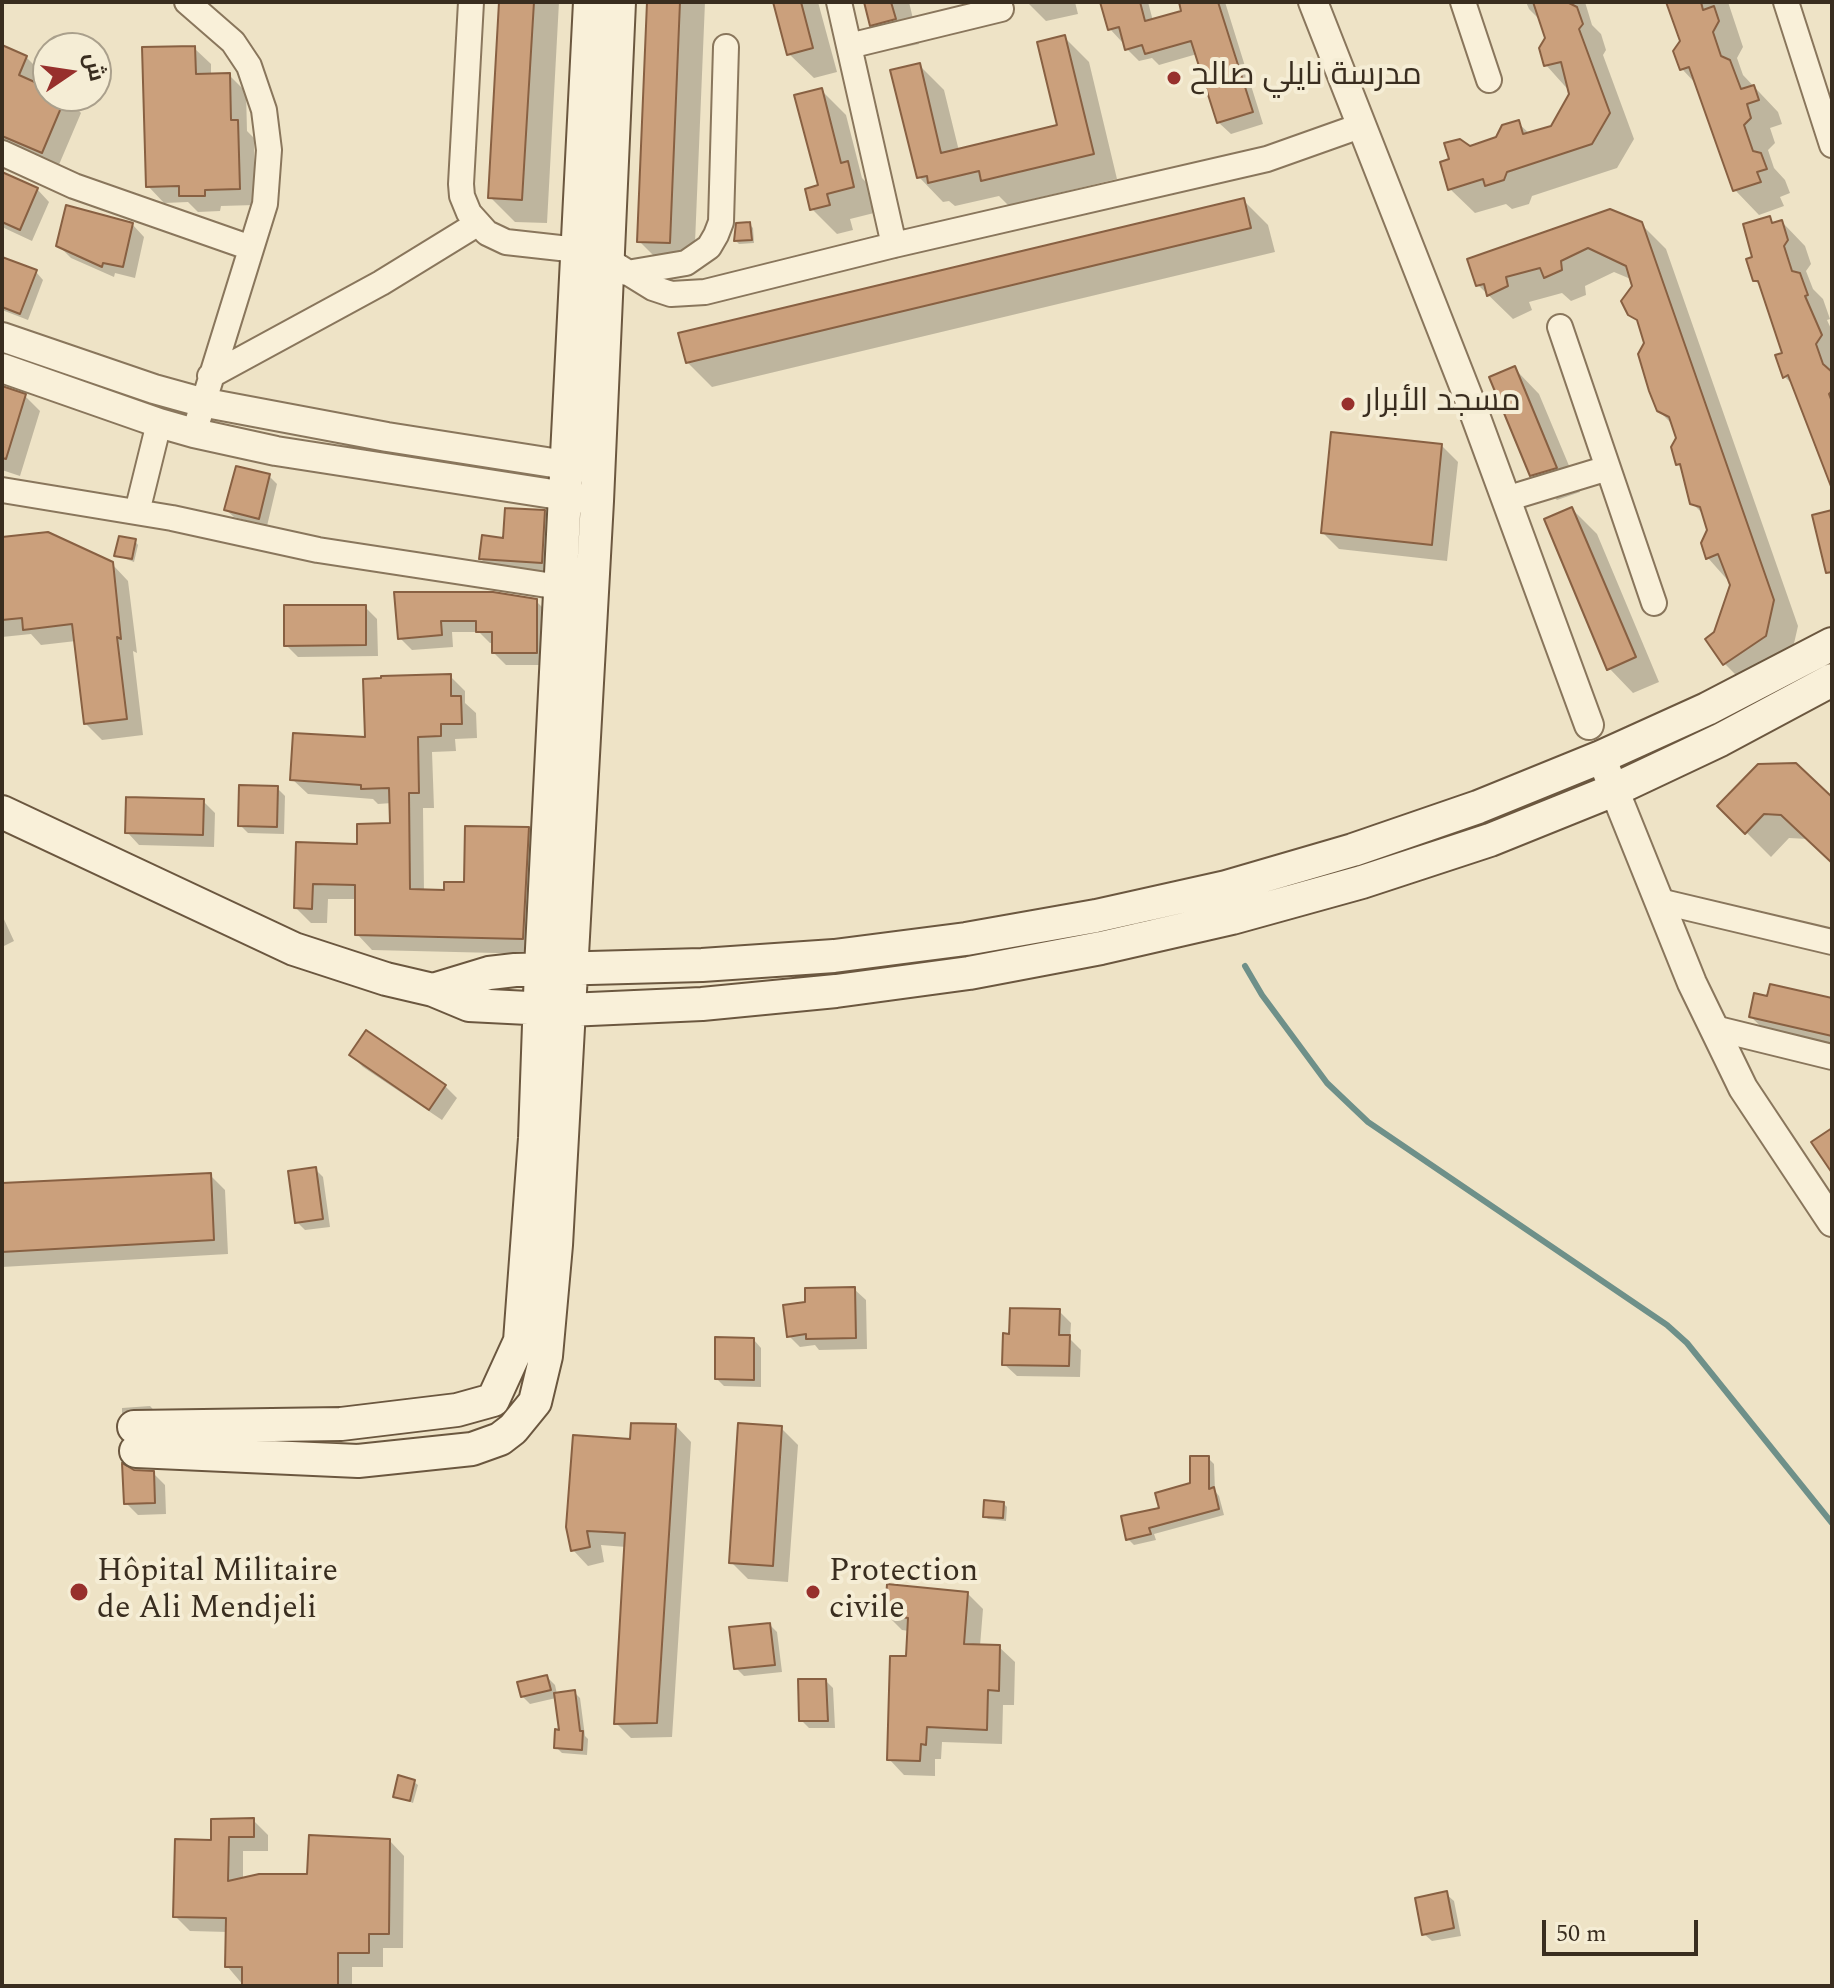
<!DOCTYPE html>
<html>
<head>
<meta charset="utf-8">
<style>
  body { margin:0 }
  #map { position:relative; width:1834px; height:1988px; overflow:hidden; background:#eee3c6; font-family:Spectral,Cairo,serif }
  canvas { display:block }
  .frame { position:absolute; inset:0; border:4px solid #392d1f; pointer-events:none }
  .north { position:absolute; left:32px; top:32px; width:80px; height:80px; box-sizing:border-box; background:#f5edd5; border:2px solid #aaa08c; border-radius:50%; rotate:77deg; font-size:22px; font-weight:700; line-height:32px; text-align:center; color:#392d1f }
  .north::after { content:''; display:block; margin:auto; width:28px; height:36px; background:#97302c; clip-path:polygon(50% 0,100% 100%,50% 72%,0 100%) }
  .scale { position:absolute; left:1542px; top:1920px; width:156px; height:36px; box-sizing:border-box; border:4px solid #392d1f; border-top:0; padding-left:10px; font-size:24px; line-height:28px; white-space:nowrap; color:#392d1f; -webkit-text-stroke:6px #f5edd5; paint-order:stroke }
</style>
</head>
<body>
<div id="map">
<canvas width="1834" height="1988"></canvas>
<div class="frame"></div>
<div class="north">ش</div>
<div class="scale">50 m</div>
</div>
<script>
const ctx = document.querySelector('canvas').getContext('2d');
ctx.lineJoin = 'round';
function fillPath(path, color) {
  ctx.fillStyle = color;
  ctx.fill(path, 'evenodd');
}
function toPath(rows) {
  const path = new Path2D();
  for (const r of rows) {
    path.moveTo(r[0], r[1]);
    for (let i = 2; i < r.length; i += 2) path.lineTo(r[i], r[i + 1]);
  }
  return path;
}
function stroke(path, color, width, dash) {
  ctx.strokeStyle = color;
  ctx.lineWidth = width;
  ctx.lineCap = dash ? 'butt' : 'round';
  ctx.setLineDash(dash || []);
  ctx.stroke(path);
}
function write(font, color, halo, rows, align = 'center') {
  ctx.font = font + ' Spectral,Cairo,serif';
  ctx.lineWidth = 8;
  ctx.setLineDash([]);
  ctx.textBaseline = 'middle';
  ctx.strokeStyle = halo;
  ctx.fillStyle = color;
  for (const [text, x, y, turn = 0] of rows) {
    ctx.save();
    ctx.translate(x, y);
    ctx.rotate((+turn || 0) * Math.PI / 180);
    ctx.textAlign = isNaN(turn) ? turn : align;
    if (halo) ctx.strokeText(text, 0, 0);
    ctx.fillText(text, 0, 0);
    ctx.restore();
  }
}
const shadow = toPath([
  [501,2,559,2,547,223,515,222,490,197],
  [649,2,705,2,694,267,664,266,639,241],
  [775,2,818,2,837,72,814,78,789,54],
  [866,2,909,2,919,44,896,49,872,24],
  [1027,2,1075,2,1078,14,1046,21],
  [1102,2,1148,2,1153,21,1184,12,1181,2,1225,2,1263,124,1231,134,1218,122,1197,54,1159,65,1152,58,1139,61,1127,49,1125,41,1122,42,1110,29],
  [1526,2,1585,2,1592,25,1601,34,1606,50,1603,55,1634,139,1617,168,1532,196,1529,204,1512,209,1506,204,1475,213,1450,189,1470,149,1498,138,1518,123,1530,134,1552,128,1572,94,1546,65,1547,38,1542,22,1529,9],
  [1668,2,1728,2,1743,47,1737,58,1743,75,1778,112,1782,124,1770,128,1775,143,1768,150,1774,168,1785,180,1790,193,1780,197,1784,206,1759,215,1735,190,1697,85,1682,69,1682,41],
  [1064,37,1089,62,1117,179,1008,205,999,196,955,206,949,201,943,202,919,177,919,65,944,90,959,151,1060,127],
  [2,47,26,57,42,73,37,85,48,90,48,96,66,97,81,113,58,167,2,144],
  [194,48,211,64,211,76,229,75,246,92,247,131,254,138,255,205,221,206,220,211,198,212,188,202,164,203,148,186],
  [821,90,846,115,862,178,872,188,878,212,850,219,853,230,837,234,812,209,820,187],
  [2,174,37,189,49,202,32,241,2,227],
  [1243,200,1268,225,1275,252,712,387,687,362],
  [1769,218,1775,224,1782,222,1805,246,1811,264,1806,271,1813,289,1823,299,1830,319,1827,320,1832,331,1832,489,1794,386,1785,377,1778,356,1785,354,1762,287,1754,280,1755,258],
  [132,224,144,237,135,278,115,273,114,277,71,258,59,246],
  [749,224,753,228,754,243,739,244,736,241],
  [1641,224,1666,249,1798,626,1790,661,1749,688,1724,663,1716,633,1732,585,1708,558,1703,543,1709,530,1704,515,1692,503,1684,470,1678,464,1679,439,1674,426,1658,410,1641,325,1630,314,1635,287,1633,280,1614,272,1585,286,1586,295,1571,301,1562,293,1529,302,1532,310,1513,319,1478,285],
  [2,259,36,272,43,280,28,320,2,310],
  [1515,369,1539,394,1580,492,1557,500,1532,475],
  [2,388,25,396,40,411,20,476,2,470],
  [1442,446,1458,462,1447,561,1339,549,1323,533],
  [269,476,277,484,267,526,234,517,226,510],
  [1572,509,1597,534,1659,682,1633,693,1609,668],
  [544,512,555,523,553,573,492,570,481,559],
  [2,539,112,564,128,581,137,653,133,651,143,735,102,740,85,723,76,641,41,645,31,634,2,637],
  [135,541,138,545,134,562,116,555],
  [396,594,536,601,548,613,548,665,506,665,494,653,494,643,490,643,479,632,452,632,453,647,412,650,400,638],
  [365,607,377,619,378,656,298,657,286,645],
  [450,676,465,691,465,703,476,713,477,738,455,739,456,751,432,752,434,808,423,808,424,892,446,892,466,884,528,829,544,844,538,954,372,950,357,934,357,899,328,899,327,923,311,923,296,908,297,844,359,846,392,825,392,803,378,804,373,799,308,794,292,779,367,740],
  [277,788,285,796,284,834,248,833,240,825],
  [1832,800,1832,862,1808,839,1789,838,1771,857,1720,806],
  [203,801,215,813,214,847,139,845,127,832],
  [2,915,14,941,2,947],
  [1832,1000,1832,1054,1776,1041,1751,1017],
  [351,1055,445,1086,457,1098,442,1120,363,1067],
  [315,1169,323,1177,330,1227,305,1230,297,1222],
  [210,1175,225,1190,228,1254,2,1267,2,1185],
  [854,1289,866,1300,867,1349,819,1350,815,1345,800,1347,789,1336,807,1304],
  [1059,1311,1071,1323,1070,1339,1081,1350,1080,1377,1017,1376,1004,1364,1011,1336],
  [754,1340,761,1348,761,1387,724,1386,717,1379],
  [150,1406,162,1419,134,1426,122,1414,122,1408],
  [676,1426,691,1442,672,1737,631,1738,616,1723,626,1547,601,1545,604,1562,588,1566,573,1550,632,1441],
  [781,1428,798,1445,788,1582,748,1579,731,1562],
  [1208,1458,1214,1464,1215,1491,1219,1496,1224,1515,1154,1534,1156,1540,1134,1545,1128,1539,1193,1485],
  [134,1472,153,1473,165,1485,166,1514,138,1515,126,1503],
  [1003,1503,1007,1507,1006,1521,988,1519,985,1516],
  [967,1593,983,1609,980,1646,999,1647,1015,1662,1014,1705,1003,1705,1002,1744,942,1742,941,1759,935,1759,935,1776,904,1775,889,1759,908,1658,909,1631,902,1630,887,1615],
  [770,1625,777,1632,782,1672,744,1676,736,1668],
  [547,1677,555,1685,557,1694,574,1692,580,1698,585,1736,588,1739,587,1755,562,1753,556,1747,562,1732,556,1698,530,1704,522,1696],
  [826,1681,833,1688,835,1728,809,1728,801,1720],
  [414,1782,418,1785,413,1803,395,1796],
  [253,1820,268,1835,268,1851,243,1851,243,1880,309,1876,390,1841,404,1856,403,1948,383,1948,383,1967,352,1967,352,1986,244,1986,227,1966,228,1932,190,1931,175,1916,213,1842],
  [1446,1894,1454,1901,1461,1936,1432,1941,1424,1934]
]);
const stream = toPath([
  [1245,966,1262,995,1327,1083,1368,1122,1667,1325,1687,1343,1832,1523]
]);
const building = toPath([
  [499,2,534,2,522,200,488,198,499,2],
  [647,2,680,2,670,243,637,242,647,2],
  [773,2,801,2,813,48,787,55,773,2],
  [864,2,891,2,896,19,870,26,864,2],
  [1100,2,1140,2,1145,21,1181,11,1179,2,1218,2,1253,112,1217,123,1191,41,1145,54,1142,45,1125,50,1119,27,1108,30,1100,2],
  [1533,2,1567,2,1577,7,1583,24,1579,29,1610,113,1592,144,1507,172,1504,180,1485,186,1483,179,1448,190,1440,162,1449,159,1444,143,1460,139,1470,146,1496,137,1502,125,1519,120,1523,134,1551,126,1569,94,1561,62,1544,66,1539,48,1545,38,1533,2],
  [1666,2,1701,2,1703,10,1714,6,1719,21,1713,32,1721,56,1730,60,1741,89,1754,85,1759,100,1747,104,1751,118,1744,125,1753,151,1761,153,1767,169,1757,172,1761,182,1733,191,1689,67,1680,70,1673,51,1680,41,1666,2],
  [1065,35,1094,154,981,181,979,171,928,183,927,176,917,178,890,70,920,63,941,153,1057,125,1037,42,1065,35],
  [2,45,27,56,19,75,48,88,48,96,66,96,42,153,2,136,2,45],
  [195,46,196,74,230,73,231,120,238,120,240,189,205,190,205,196,179,196,179,186,146,187,142,47,195,46],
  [822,88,841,163,848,161,854,187,827,194,830,205,810,210,805,189,818,185,794,95,822,88],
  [2,172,38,188,20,230,2,222,2,172],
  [1244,198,1251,228,686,363,678,333,1244,198],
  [66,205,133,223,123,267,103,263,102,267,56,246,66,205],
  [1610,209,1642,222,1774,600,1766,636,1723,665,1705,639,1714,632,1730,585,1718,554,1706,559,1701,543,1707,530,1700,507,1690,504,1680,464,1676,465,1671,447,1676,438,1669,417,1657,411,1649,391,1638,354,1644,343,1637,320,1628,315,1621,301,1632,286,1626,266,1588,248,1561,261,1562,270,1544,278,1540,268,1506,277,1508,286,1487,296,1484,284,1476,286,1467,259,1610,209],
  [1770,216,1772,223,1782,220,1788,240,1784,246,1792,271,1800,273,1808,295,1805,296,1822,335,1816,344,1823,364,1832,372,1832,391,1829,394,1832,402,1832,489,1788,375,1783,378,1775,355,1782,353,1758,281,1753,281,1746,259,1752,257,1743,224,1770,216],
  [750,222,752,240,734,241,736,223,750,222],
  [2,257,37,270,20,314,2,307,2,257],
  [1515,366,1557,468,1530,476,1489,377,1515,366],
  [2,386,26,394,6,459,2,458,2,386],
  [1331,432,1442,444,1432,545,1321,533,1331,432],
  [236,466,270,474,259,519,224,510,236,466],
  [1572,507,1636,657,1607,670,1544,519,1572,507],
  [505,508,545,510,542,563,479,559,482,535,503,538,505,508],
  [1832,510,1832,572,1826,573,1812,515,1832,510],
  [48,532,113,562,121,639,117,637,127,719,84,724,72,624,23,630,22,618,2,620,2,537,48,532],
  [119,536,136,539,132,559,114,556,119,536],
  [394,592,493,592,537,599,537,653,492,653,492,632,476,632,476,621,441,621,442,635,398,639,394,592],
  [284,605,366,605,366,645,284,646,284,605],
  [451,674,451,696,461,696,462,724,441,724,441,736,418,737,419,793,409,793,410,889,444,890,444,882,464,882,465,826,529,827,523,939,355,935,355,885,313,884,312,909,294,908,296,842,357,844,357,824,390,823,389,788,361,789,361,785,290,780,293,733,365,737,363,679,381,678,381,676,451,674],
  [1796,763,1832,797,1832,863,1781,815,1764,814,1745,834,1717,806,1758,764,1796,763],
  [239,785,278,786,277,827,238,826,239,785],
  [126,797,204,799,203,835,125,833,126,797],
  [1770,984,1832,998,1832,1036,1749,1017,1754,993,1767,996,1770,984],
  [366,1030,446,1085,429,1110,349,1055,366,1030],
  [1832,1128,1832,1173,1811,1142,1832,1128],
  [316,1167,323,1219,295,1223,288,1171,316,1167],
  [211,1173,214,1240,2,1252,2,1183,211,1173],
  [855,1287,856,1338,806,1339,806,1334,787,1337,783,1305,805,1302,805,1288,855,1287],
  [1010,1308,1060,1309,1059,1335,1070,1335,1069,1366,1002,1365,1003,1333,1009,1334,1010,1308],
  [715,1337,754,1338,754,1380,715,1379,715,1337],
  [631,1423,676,1424,657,1723,614,1724,625,1533,587,1531,590,1547,571,1551,566,1527,573,1435,630,1439,631,1423],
  [738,1423,782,1426,773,1566,729,1563,738,1423],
  [1190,1456,1209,1456,1209,1489,1214,1487,1219,1509,1149,1528,1151,1534,1126,1540,1121,1516,1159,1508,1155,1493,1190,1483,1190,1456],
  [122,1463,134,1470,154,1471,155,1503,124,1504,122,1463],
  [984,1500,1004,1502,1003,1518,983,1517,984,1500],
  [887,1584,968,1592,964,1644,1000,1645,999,1691,988,1690,987,1730,927,1727,926,1745,921,1744,920,1761,887,1760,890,1656,906,1656,908,1618,885,1615,887,1584],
  [770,1623,775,1665,734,1669,729,1627,770,1623],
  [547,1675,551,1690,521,1697,517,1682,547,1675],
  [798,1679,826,1679,828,1721,799,1721,798,1679],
  [575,1690,580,1731,583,1731,582,1750,554,1748,555,1729,559,1730,554,1693,575,1690],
  [398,1775,415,1780,410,1801,393,1797,398,1775],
  [254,1818,254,1837,229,1837,228,1881,259,1874,307,1874,309,1835,390,1839,389,1934,369,1934,369,1953,338,1953,338,1986,242,1986,242,1967,225,1967,226,1918,173,1917,175,1839,211,1840,211,1819,254,1818],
  [1447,1891,1454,1928,1422,1935,1415,1898,1447,1891]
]);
const minor = toPath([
  [187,2,233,42,249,66,264,110,269,150,265,204,194,433],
  [471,2,461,184,462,196,469,213,487,233,506,242,578,250],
  [839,2,894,245],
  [1463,2,1489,80],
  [1786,2,1832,145],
  [849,46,1001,9],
  [2,153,74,186,251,248],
  [606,259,653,288,671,294,705,292,894,245,1267,159,1360,126],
  [627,273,686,263,709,247,716,235,721,222,726,47],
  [1560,327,1654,603],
  [210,376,381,283,477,224],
  [2,490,172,518,318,550,560,587],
  [1506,499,1608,468],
  [137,512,159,423],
  [1659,901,1832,942],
  [1714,1028,1832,1057]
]);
const tertiary = toPath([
  [1313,2,1471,404,1589,725],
  [2,337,154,389,201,402,387,437,585,468],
  [2,368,159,423,194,433,276,451,585,499],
  [1601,757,1692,983,1743,1088,1832,1222]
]);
const secondary = toPath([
  [2,812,294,949,386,979,433,990,469,1005,568,1010,702,1004,836,991,969,973,1101,948,1232,918,1362,882,1490,840,1614,790,1720,740,1832,680],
  [433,990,489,973,515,970,702,965,834,956,966,939,1096,916,1226,887,1353,850,1478,807,1601,757,1707,709,1832,644],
  [134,1427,341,1424,457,1410,493,1400,520,1341,535,1138,541,968,590,2],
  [136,1451,358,1461,472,1449,500,1439,513,1429,535,1402,546,1356,556,1245,597,501,619,2]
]);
const markers = [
  [1174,78,8,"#97302c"],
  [1348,404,8,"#97302c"],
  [79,1592,10,"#97302c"],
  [813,1592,8,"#97302c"]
];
const poiNames = [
  ["مدرسة نايلي صالح",1190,78],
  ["مسجد الأبرار",1364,404],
  ["Hôpital Militaire",97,1574],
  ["de Ali Mendjeli",97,1611],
  ["Protection",829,1574],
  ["civile",829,1611]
];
fillPath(shadow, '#0003');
stroke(stream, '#6e9089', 6);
fillPath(building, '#cba07c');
stroke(building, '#886042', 2);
stroke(minor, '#89765c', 28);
stroke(tertiary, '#89765c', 32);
stroke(secondary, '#6b573f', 36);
stroke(minor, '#f9f0d9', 24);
stroke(tertiary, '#f9f0d9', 28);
stroke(secondary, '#f9f0d9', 32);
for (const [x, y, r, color] of markers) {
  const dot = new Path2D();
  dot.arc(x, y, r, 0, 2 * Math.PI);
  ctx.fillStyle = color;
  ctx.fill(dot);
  stroke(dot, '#f5edd5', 3);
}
write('32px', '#392d1f', '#f5edd5', poiNames, 'left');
</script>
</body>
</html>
